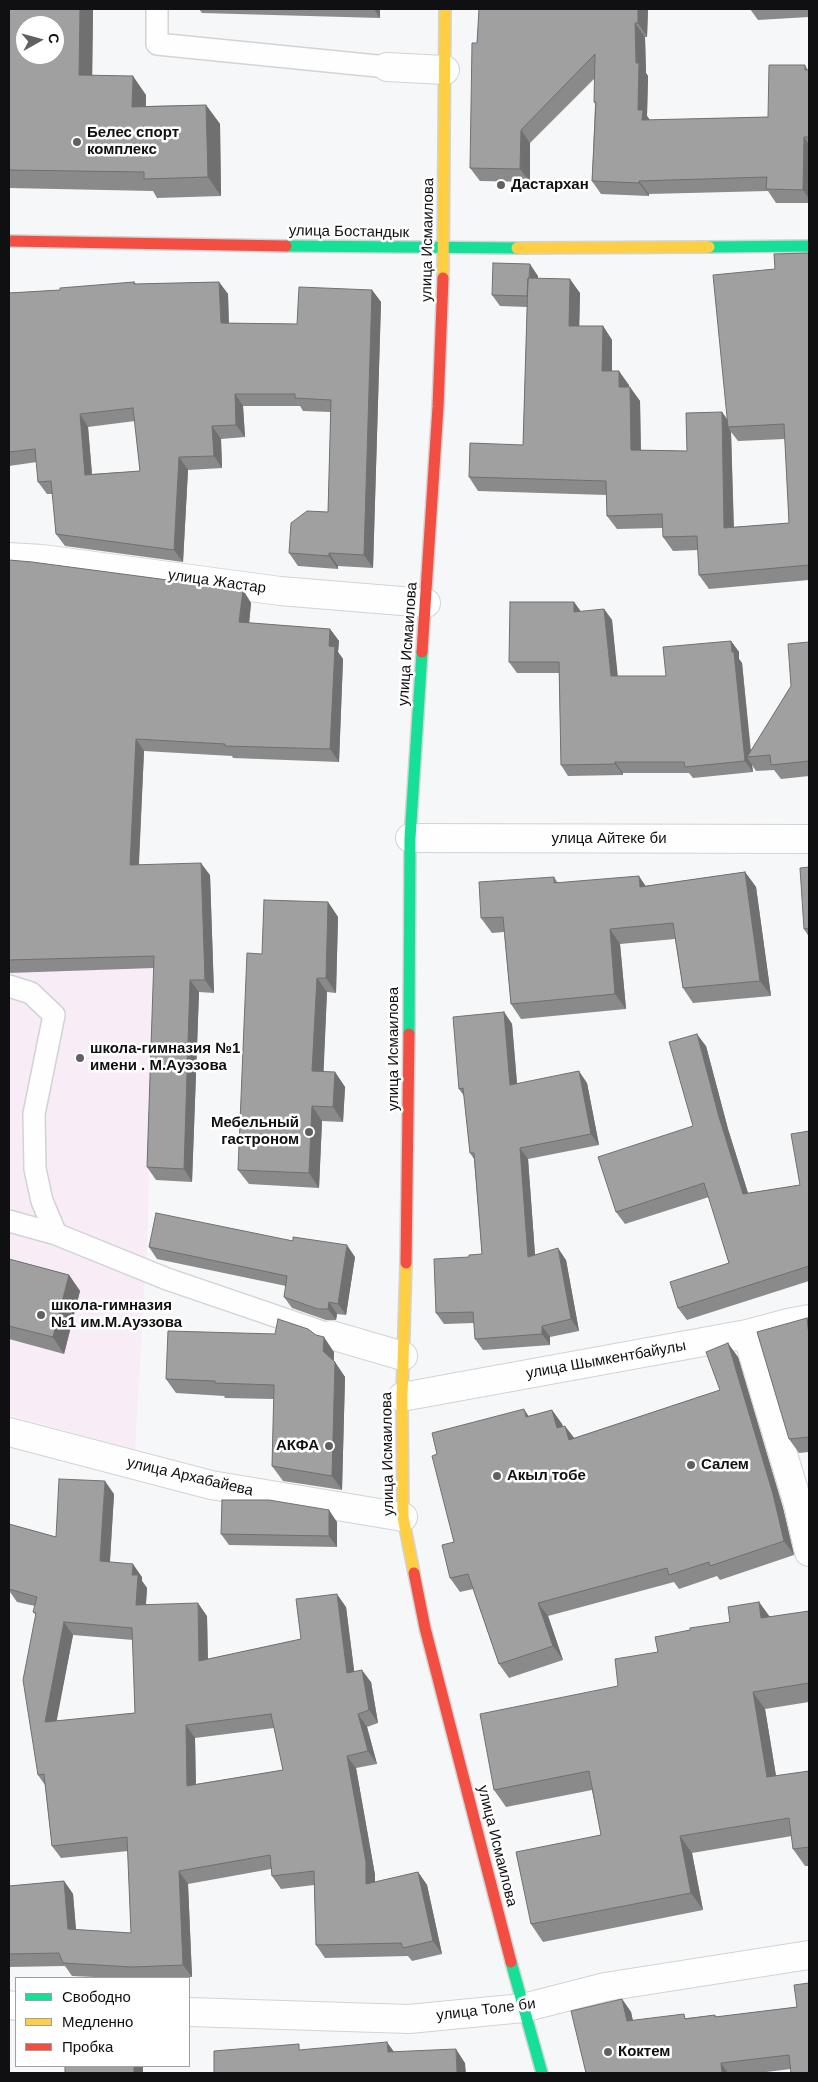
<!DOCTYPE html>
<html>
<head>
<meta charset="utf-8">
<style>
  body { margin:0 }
  #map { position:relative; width:818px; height:2082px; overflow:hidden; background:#f6f7f9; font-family:Helvetica,sans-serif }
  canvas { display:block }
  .frame { position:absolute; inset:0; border:10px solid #101012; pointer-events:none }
  .legend { position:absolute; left:15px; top:1977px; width:175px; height:90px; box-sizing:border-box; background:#fff; border:1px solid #9f9fa0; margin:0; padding:6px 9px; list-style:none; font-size:15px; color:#101012 }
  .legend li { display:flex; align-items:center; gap:10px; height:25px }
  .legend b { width:25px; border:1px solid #9f9fa0 }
  .north { position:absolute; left:15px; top:15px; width:50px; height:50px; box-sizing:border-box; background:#fff; border:1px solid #9f9fa0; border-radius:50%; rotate:83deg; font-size:14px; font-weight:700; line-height:20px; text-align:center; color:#101012 }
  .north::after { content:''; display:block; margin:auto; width:18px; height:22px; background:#606163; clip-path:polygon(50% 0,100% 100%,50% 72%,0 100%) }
</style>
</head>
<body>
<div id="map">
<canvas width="818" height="2082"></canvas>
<div class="frame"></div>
<ul class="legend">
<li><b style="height:6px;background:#16e098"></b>Свободно</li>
<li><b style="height:6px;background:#ffcf43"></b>Медленно</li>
<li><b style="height:6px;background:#f24e42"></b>Пробка</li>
</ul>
<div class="north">С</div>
</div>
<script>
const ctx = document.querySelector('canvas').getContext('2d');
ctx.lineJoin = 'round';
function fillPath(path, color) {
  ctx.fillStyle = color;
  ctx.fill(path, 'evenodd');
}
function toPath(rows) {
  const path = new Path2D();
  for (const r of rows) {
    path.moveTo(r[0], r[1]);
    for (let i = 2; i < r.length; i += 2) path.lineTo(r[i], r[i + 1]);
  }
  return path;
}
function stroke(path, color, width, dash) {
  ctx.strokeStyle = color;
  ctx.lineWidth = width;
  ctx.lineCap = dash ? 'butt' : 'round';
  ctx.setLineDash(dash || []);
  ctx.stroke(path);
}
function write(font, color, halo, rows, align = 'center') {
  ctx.font = font + ' Helvetica,sans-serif';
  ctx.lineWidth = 5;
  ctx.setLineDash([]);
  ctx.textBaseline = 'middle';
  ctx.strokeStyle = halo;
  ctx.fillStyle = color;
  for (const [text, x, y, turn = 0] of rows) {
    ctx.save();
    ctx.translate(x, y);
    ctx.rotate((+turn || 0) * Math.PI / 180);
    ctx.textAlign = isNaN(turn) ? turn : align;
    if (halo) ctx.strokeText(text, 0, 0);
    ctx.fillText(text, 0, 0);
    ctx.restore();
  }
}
const education = toPath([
  [9,887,154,891,148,1225,135,1450,9,1415]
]);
const lane = toPath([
  [157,9,157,44,387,67],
  [9,986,31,993,54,1015,34,1114,35,1169,42,1201,56,1234],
  [9,1221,56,1234,167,1279,331,1335]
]);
const street = toPath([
  [387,67,445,70],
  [9,557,42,559,280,591,426,603],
  [410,838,809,839],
  [747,1334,798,1504,809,1552],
  [331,1335,403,1356],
  [402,1397,747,1334,788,1323,809,1319],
  [9,1432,211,1485,403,1517],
  [9,2005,16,2006],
  [189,2012,409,2019,523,2008,605,1987,809,1955]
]);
const fast = toPath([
  [286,246,517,248],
  [709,247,809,246],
  [409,1034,410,838,422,652],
  [511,1962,542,2073]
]);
const slow = toPath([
  [517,248,709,247],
  [443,278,445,9],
  [406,1263,402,1397,403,1517,414,1573]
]);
const jam = toPath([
  [9,241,286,246],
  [422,652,438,407,443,278],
  [406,1263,409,1034],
  [414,1573,425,1628,511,1962]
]);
const wall = toPath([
  [9,9,93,9,92,75,146,95,146,106,206,105,220,124,221,196,157,198,153,191,9,188],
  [199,9,380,9,380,18,202,13],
  [479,9,648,9,647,37,645,37,646,73,648,76,647,116,650,120,768,117,805,65,808,70,809,70,809,203,776,203,768,191,649,194,649,196,601,194,592,181,595,104,594,102,595,78,530,143,530,182,480,181,470,168],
  [750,9,809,9,809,17,758,20],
  [809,253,809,580,709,589,699,575,698,550,673,551,663,537,663,528,617,529,607,516,606,495,478,491,469,477,523,445,527,307,500,306,492,295,538,276,537,278,580,293,579,326,603,326,612,340,612,371,629,385,629,387,640,401,641,450,687,451,722,412,728,420,775,269],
  [731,432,738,441,785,439,789,523,734,527],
  [134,282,136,284,219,282,228,294,229,323,297,324,372,290,381,302,373,568,338,566,338,569,298,566,289,553,328,512,331,412,303,411,300,406,243,406,245,437,221,439,222,468,188,470,183,562,65,546,56,534,53,494,47,494,38,482,37,462,9,466,9,293,60,290],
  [135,421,140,471,92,474,88,427],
  [9,560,243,590,251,603,249,623,330,629,339,641,338,652,343,659,339,762,233,758,232,756,144,751,139,865,210,875,214,993,199,992,192,1182,156,1180,147,1167,154,968,9,973],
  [574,602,581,612,604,609,612,620,617,676,666,676,731,641,739,652,739,659,742,663,751,751,791,686,809,642,809,776,781,779,774,770,756,771,752,765,753,772,693,778,689,773,623,773,623,775,568,776,561,765,559,673,517,673,509,662],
  [809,867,809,937,804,929],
  [745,872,756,887,771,996,693,1003,683,988,675,939,620,944,626,1009,521,1019,511,1004,504,932,492,933,481,918,554,877,558,883,645,886],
  [328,902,338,917,336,993,327,992,323,1072,335,1072,345,1087,343,1122,322,1121,319,1188,249,1184,238,1170],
  [504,1012,512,1024,517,1083,587,1083,599,1145,528,1159,535,1255,566,1260,579,1331,550,1337,550,1345,483,1350,475,1339,474,1323,444,1324,436,1313,469,1257,482,1254,474,1159,470,1153,464,1096,459,1089],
  [706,1046,728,1129,748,1193,800,1185,809,1131,809,1281,687,1320,678,1308,729,1263,709,1197,625,1224,616,1212,693,1126],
  [149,1247,355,1257,346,1315,337,1314,336,1320,326,1320,292,1308,284,1297,286,1286,157,1259],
  [9,1259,69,1275,80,1291,64,1354,9,1339],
  [807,1318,809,1321,809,1452,799,1453,789,1439],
  [334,1352,334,1361,345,1377,342,1490,283,1481,272,1466,274,1399,225,1398,224,1396,176,1393,166,1379],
  [738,1357,783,1508,794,1555,720,1580,717,1576,679,1589,674,1582,548,1616,563,1660,509,1678,499,1664,473,1589,460,1592,450,1578,454,1542,437,1454,529,1416,552,1410,562,1424,563,1426,574,1438,720,1390],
  [114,1494,110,1562,142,1577,142,1581,147,1588,146,1604,207,1616,208,1659,301,1639,346,1607,354,1671,371,1682,378,1723,367,1727,377,1764,356,1768,375,1875,375,1882,418,1872,427,1885,442,1954,412,1961,408,1956,325,1958,316,1945,314,1885,281,1889,272,1876,271,1869,188,1884,192,1977,171,1978,116,1978,72,1976,65,1966,9,1967,9,1886,64,1881,73,1894,76,1930,131,1933,128,1851,61,1858,52,1846,45,1785,38,1775,36,1615,33,1612,35,1606,17,1602,10,1592,9,1592,9,1524,56,1537],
  [73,1635,133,1640,135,1713,56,1721],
  [274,1728,283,1770,196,1784,195,1738],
  [337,1522,337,1547,229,1545,221,1534],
  [759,1602,770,1617,809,1611,809,1702,765,1709,776,1776,809,1771,809,1866,805,1866,793,1849,792,1836,692,1853,703,1910,543,1942,531,1924,601,1835,592,1790,506,1807,494,1790,658,1652,690,1630,730,1622],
  [809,1983,791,2069,758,2073,586,2073,622,1999,631,2012,633,2021,687,2018,715,2015,716,2017,797,2007]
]);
const shadedWall = toPath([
  [80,9,93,9,92,94,79,75],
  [374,9,380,9,380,18],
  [638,9,648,9,647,37,638,23],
  [635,23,645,37,646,73,648,76,647,116,652,123,642,120,638,110],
  [133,76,146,95,145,125,132,107],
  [206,105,220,124,221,196,208,177],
  [521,130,530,143,530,182,520,169],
  [804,137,809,145,809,199,803,190],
  [639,181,649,194,649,196,639,183],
  [530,264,538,276,536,308,528,296],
  [570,279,580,293,579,340,569,326],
  [219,282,228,294,229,336,221,323],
  [372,290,381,302,373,568,364,555],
  [603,326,612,340,612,385,602,371],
  [619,371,629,385,629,401,619,387],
  [630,387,640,401,641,464,631,450],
  [235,394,243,406,245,437,236,425],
  [722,412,731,426,728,427,731,432,734,542,724,528],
  [80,414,88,427,93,487,85,475],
  [212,426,221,439,222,468,214,456],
  [179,457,188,470,183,562,174,550],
  [329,553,338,566,338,569,329,556],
  [243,590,251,603,248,635,239,622],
  [574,602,582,613,574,612],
  [604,609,612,620,619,687,611,676],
  [330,629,339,641,338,652,343,659,339,762,330,749,329,646],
  [731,641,739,652,739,659,742,663,751,757,747,757,752,765,753,772,745,761,732,652],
  [136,739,144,751,138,878,130,865],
  [615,762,623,773,623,775,615,764],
  [201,863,210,875,214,993,205,980],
  [745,872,756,887,771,996,760,981],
  [639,876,649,891,640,887],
  [328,902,338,917,336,993,326,978],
  [610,929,620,944,626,1009,615,994],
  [317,978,327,992,323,1086,312,1071],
  [190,980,199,992,192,1182,184,1169],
  [504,1012,512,1024,518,1096,510,1085],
  [697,1034,706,1046,728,1129,752,1206,743,1194,719,1117],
  [579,1071,587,1083,599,1145,591,1134],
  [335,1072,345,1087,343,1122,333,1107],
  [312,1106,322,1121,319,1188,309,1173],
  [520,1148,528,1159,536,1268,528,1257],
  [347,1245,355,1257,346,1315,338,1304],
  [558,1248,566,1260,579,1331,571,1319],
  [69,1275,80,1291,64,1354,53,1337],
  [329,1302,337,1314,336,1320,328,1309],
  [807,1318,809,1321,809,1336],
  [542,1326,550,1337,550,1345,542,1334],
  [324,1337,334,1352,333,1366,323,1351],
  [728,1343,738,1357,783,1508,794,1555,784,1541],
  [335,1362,345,1377,342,1490,332,1476],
  [524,1409,533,1423,526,1417],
  [552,1410,562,1424,567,1442,557,1428],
  [565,1426,575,1439,569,1440],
  [105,1481,114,1494,109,1574,100,1561],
  [329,1510,337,1522,337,1547,329,1536],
  [133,1564,142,1577,142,1581,147,1588,145,1617,136,1605,132,1575],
  [337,1594,346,1607,356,1685,347,1673],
  [759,1602,771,1619,761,1618],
  [198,1603,207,1616,208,1673,199,1661],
  [538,1603,548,1616,563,1660,553,1646],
  [64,1622,73,1635,54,1735,45,1722],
  [362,1670,371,1682,378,1723,369,1710],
  [753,1692,765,1709,779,1794,767,1777],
  [358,1714,367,1727,377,1764,368,1751],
  [186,1725,195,1738,196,1799,187,1786],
  [347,1756,356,1768,375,1875,375,1897,366,1884],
  [680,1836,692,1853,703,1910,691,1893],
  [179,1871,188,1884,192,1977,183,1965],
  [418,1872,427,1885,442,1954,433,1941],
  [64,1881,73,1894,77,1942,68,1929],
  [622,1999,631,2012,636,2035,627,2021],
  [387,2042,397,2056,388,2052],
  [456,2049,465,2063,466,2073,457,2073],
  [721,2063,728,2073,722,2073],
  [134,2066,143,2066,143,2073,134,2073]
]);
const building = toPath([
  [9,9,80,9,79,75,133,76,132,107,206,105,208,177,144,179,144,172,9,170,9,9],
  [25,25,55,25,55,55,25,55,25,25],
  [479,9,638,9,638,23,635,23,636,63,639,63,638,110,643,110,642,120,768,117,769,65,805,65,805,70,809,70,809,137,804,137,803,190,766,189,767,177,639,181,639,183,592,181,596,102,594,102,595,54,521,130,520,169,470,168,472,43,477,43,479,9],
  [809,253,809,565,699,575,697,536,663,537,662,514,607,516,606,481,469,477,470,443,523,445,528,278,570,279,569,326,603,326,602,371,619,371,619,387,630,387,631,450,687,451,686,413,722,412,724,528,789,523,784,424,728,427,713,275,775,269,774,254,809,253],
  [493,263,530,264,529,278,528,278,527,296,492,295,493,263],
  [134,282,134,284,219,282,221,323,297,324,299,287,372,290,364,555,329,553,329,556,289,553,291,523,307,511,328,512,331,400,295,398,295,394,235,394,236,425,212,426,214,456,179,457,174,550,56,534,51,481,38,482,35,449,9,452,9,293,60,290,60,288,134,282],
  [133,408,140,471,85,475,80,414,133,408],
  [9,560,32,562,243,590,239,622,330,629,329,646,335,647,330,749,225,746,225,744,136,739,130,865,201,863,205,980,190,980,184,1169,147,1167,154,956,9,960,9,560],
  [510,602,574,602,574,612,604,609,611,676,666,676,663,647,731,641,732,652,734,652,745,761,685,767,684,762,615,762,615,764,561,765,559,662,509,662,510,602],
  [809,642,809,761,771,765,770,755,747,757,791,686,788,644,809,642],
  [809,867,809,928,804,929,800,868,809,867],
  [745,872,760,981,683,988,673,923,610,929,615,994,511,1004,503,917,481,918,479,882,554,877,554,883,639,876,640,887,745,872],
  [264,900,328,902,326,978,317,978,312,1071,335,1072,333,1107,312,1106,309,1173,238,1170,247,953,262,954,264,900],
  [504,1012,510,1085,579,1071,591,1134,520,1148,528,1257,558,1248,571,1319,542,1326,542,1334,475,1339,473,1312,436,1313,434,1259,469,1257,469,1255,482,1254,474,1153,470,1153,463,1088,459,1089,453,1017,504,1012],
  [697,1034,719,1117,743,1194,800,1185,791,1134,809,1131,809,1266,678,1308,670,1282,729,1263,704,1183,616,1212,598,1157,693,1126,669,1042,697,1034],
  [156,1213,293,1241,293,1237,347,1245,338,1304,329,1302,328,1309,318,1309,284,1297,287,1276,149,1247,156,1213],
  [9,1259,69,1275,53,1337,9,1326,9,1259],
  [807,1318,809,1336,809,1437,789,1439,757,1332,807,1318],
  [278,1319,308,1329,316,1335,324,1337,323,1351,335,1362,332,1476,272,1466,274,1385,215,1383,215,1381,166,1379,168,1331,275,1334,278,1319],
  [728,1343,773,1494,784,1541,710,1566,709,1562,669,1575,667,1568,538,1603,553,1646,499,1664,468,1574,450,1578,442,1545,454,1542,432,1456,437,1454,432,1433,524,1409,526,1417,552,1410,557,1428,565,1426,569,1440,720,1390,706,1352,728,1343],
  [59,1479,105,1481,100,1561,133,1564,132,1575,138,1575,136,1605,198,1603,199,1661,301,1639,296,1599,337,1594,347,1673,362,1670,369,1710,358,1714,368,1751,347,1756,366,1862,366,1884,418,1872,433,1941,403,1948,401,1943,316,1945,314,1871,272,1876,270,1855,179,1871,183,1965,132,1967,63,1963,59,1953,9,1954,9,1886,64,1881,68,1929,131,1933,127,1837,52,1846,44,1774,38,1775,23,1680,36,1613,33,1612,37,1597,9,1589,9,1524,56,1537,59,1479],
  [64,1622,132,1628,135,1713,45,1722,64,1622],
  [271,1714,283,1770,187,1786,186,1725,271,1714],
  [222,1500,269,1500,329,1510,329,1536,221,1534,222,1500],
  [759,1602,761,1618,809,1611,809,1683,753,1692,767,1777,809,1771,809,1847,793,1849,789,1818,680,1836,691,1893,531,1924,516,1852,601,1835,589,1771,494,1790,480,1714,618,1686,615,1659,658,1652,655,1637,690,1630,690,1628,730,1622,728,1607,759,1602],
  [809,1983,809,2073,791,2073,789,2055,721,2063,722,2073,586,2073,571,2011,622,1999,627,2021,684,2014,685,2019,715,2015,715,2017,797,2007,794,1985,809,1983],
  [387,2042,388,2052,456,2049,457,2073,214,2073,214,2051,299,2044,299,2050,387,2042],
  [65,2066,134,2066,134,2073,65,2073,65,2066]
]);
const markers = [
  [77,142,5,"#606163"],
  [501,185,5,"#606163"],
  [80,1058,5,"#606163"],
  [309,1132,5,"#606163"],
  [41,1315,5,"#606163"],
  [329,1446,5,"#606163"],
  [691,1465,5,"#606163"],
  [497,1476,5,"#606163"],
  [608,2052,5,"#606163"]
];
const poiNames = [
  ["Белес спорт",87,133],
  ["комплекс",87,150],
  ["Дастархан",511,185],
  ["школа-гимназия №1",90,1049],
  ["имени . М.Ауэзова",90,1066],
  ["Мебельный",299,1123,"right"],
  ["гастроном",299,1140,"right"],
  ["школа-гимназия",51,1306],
  ["№1 им.М.Ауэзова",51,1323],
  ["АКФА",319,1446,"right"],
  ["Салем",701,1465],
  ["Акыл тобе",507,1476],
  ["Коктем",618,2052]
];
const streetNames = [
  ["улица Бостандык",349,232,1],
  ["улица Исмаилова",428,240,-89],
  ["улица Жастар",217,582,8],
  ["улица Исмаилова",408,644,-86],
  ["улица Айтеке би",609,839],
  ["улица Исмаилова",394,1049,-90],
  ["улица Шымкентбайулы",606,1360,-10],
  ["улица Исмаилова",388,1454,-91],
  ["улица Архабайева",190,1477,13],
  ["улица Исмаилова",497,1846,76],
  ["улица Толе би",486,2010,-7]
];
fillPath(education, '#f8edf6');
stroke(lane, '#d2d3d4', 24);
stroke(street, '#d2d3d4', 30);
stroke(fast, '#d2d3d4', 14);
stroke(slow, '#d2d3d4', 14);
stroke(jam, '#d2d3d4', 14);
stroke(lane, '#fefefe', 21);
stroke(street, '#fefefe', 28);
stroke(fast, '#16e098', 11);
stroke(slow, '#ffcf43', 11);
stroke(jam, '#f24e42', 11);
fillPath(wall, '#8a8a8a');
fillPath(shadedWall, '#707070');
fillPath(building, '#a0a0a0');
stroke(building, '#707070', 1);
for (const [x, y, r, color] of markers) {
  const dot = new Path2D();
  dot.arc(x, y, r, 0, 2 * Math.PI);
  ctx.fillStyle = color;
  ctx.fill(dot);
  stroke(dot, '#fff', 2);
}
write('bold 15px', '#101012', '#fff', poiNames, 'left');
write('15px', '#101012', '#fff', streetNames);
</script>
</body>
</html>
